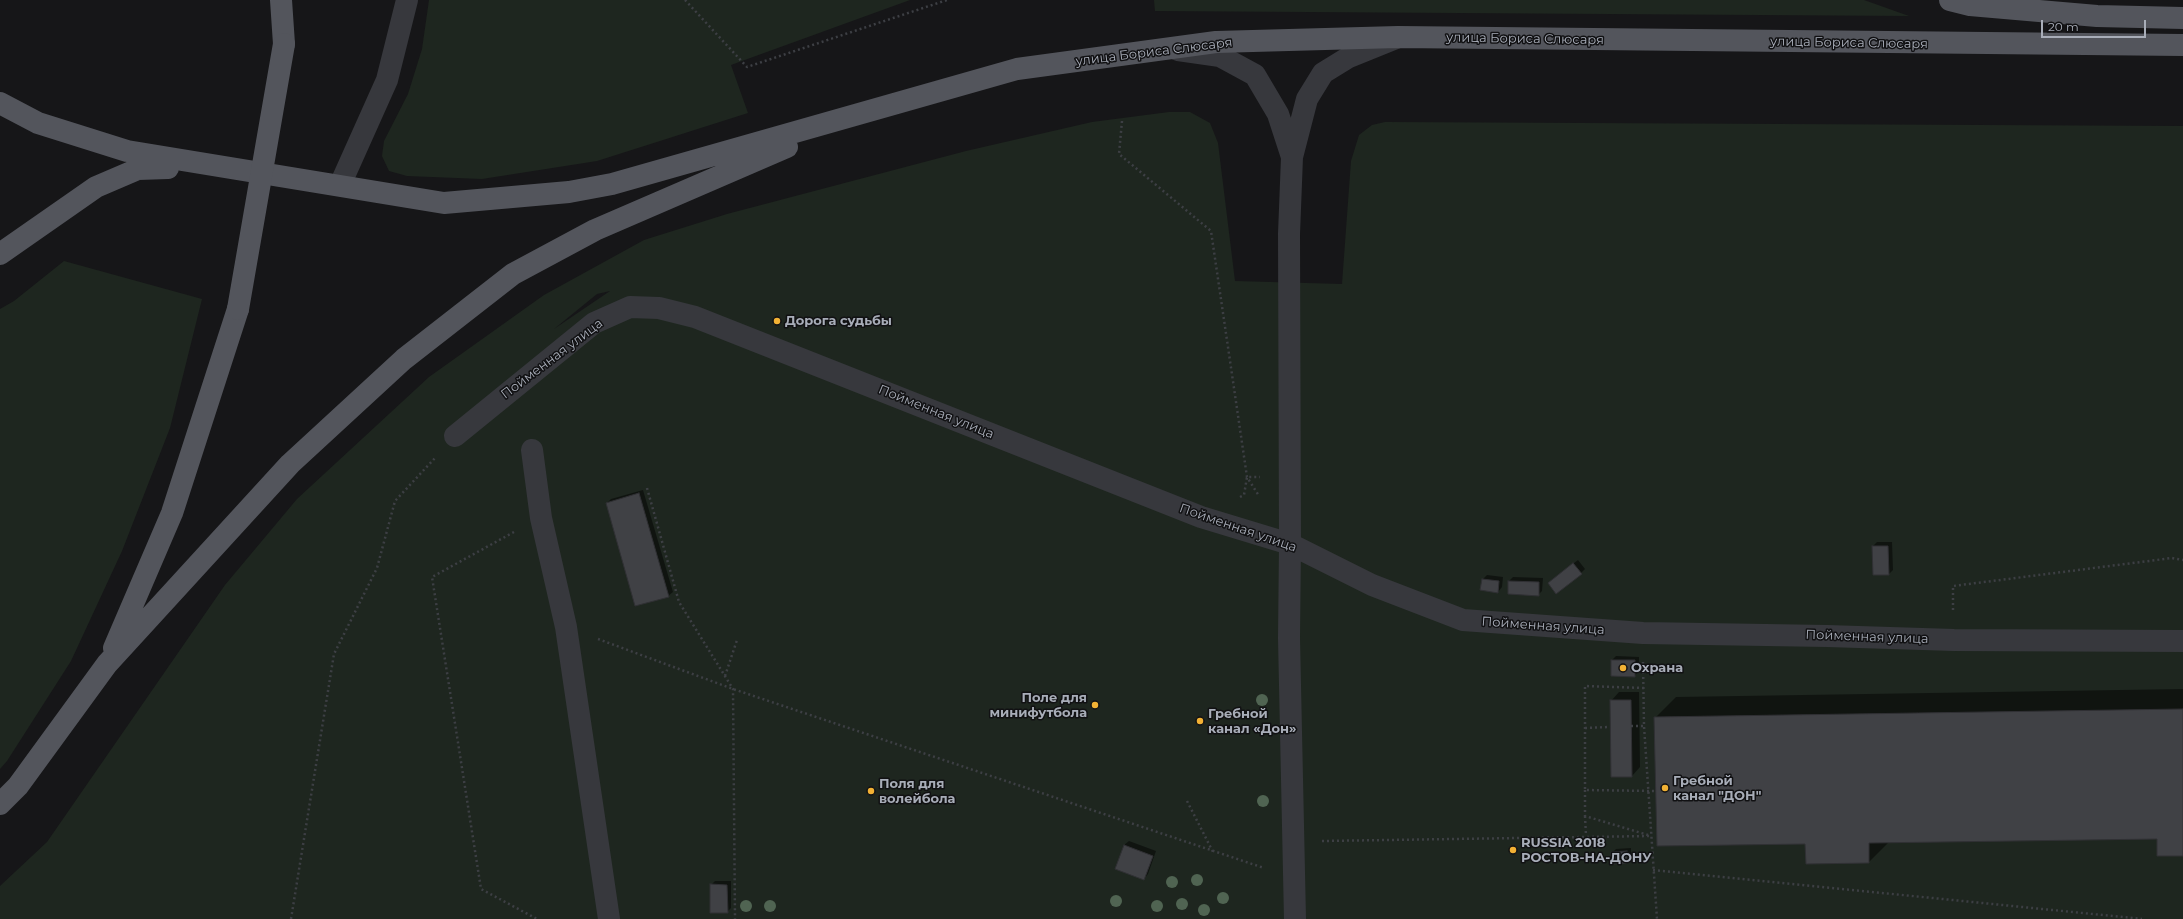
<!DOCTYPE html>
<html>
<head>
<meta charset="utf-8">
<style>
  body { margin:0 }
  #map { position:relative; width:2183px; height:919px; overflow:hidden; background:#161618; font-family:Montserrat,sans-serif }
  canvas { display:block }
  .scale { position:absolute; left:2041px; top:20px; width:105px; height:18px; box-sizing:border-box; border:2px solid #a8adb8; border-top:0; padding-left:5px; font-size:12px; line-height:14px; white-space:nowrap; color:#a8adb8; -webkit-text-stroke:3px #111113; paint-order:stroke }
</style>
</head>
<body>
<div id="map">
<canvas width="2183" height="919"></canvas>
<div class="scale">20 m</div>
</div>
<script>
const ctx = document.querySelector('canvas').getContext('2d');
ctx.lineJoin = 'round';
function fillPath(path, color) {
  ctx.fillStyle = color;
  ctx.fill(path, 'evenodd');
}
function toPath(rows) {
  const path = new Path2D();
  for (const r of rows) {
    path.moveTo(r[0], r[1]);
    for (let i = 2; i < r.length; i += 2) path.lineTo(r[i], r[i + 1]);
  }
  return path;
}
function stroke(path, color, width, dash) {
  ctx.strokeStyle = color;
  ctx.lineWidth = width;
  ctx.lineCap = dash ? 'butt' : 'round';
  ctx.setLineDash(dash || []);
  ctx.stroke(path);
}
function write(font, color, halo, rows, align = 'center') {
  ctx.font = font + ' Montserrat,sans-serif';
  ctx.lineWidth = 3;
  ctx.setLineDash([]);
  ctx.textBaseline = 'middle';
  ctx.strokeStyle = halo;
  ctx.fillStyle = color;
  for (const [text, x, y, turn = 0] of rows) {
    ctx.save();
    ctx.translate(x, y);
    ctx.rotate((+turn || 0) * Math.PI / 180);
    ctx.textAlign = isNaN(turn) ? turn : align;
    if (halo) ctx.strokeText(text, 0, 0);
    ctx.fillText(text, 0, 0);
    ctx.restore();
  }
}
const green = toPath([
  [429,0,910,0,731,65,748,113,597,161,482,179,407,176,389,171,382,156,384,141,408,94,422,49],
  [1154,0,1864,0,1909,16,1155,11],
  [1169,112,1190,112,1210,123,1218,143,1235,281,1342,284,1351,161,1359,135,1372,125,1385,122,2183,126,2183,919,0,919,0,886,47,842,225,585,297,499,429,377,544,295,644,240,727,214,966,151,1092,122],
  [610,291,554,329,597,294],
  [64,261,202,299,170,428,122,551,71,661,7,761,0,769,0,309,14,301]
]);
const shadow = toPath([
  [643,490,673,592,668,596,607,503,611,499],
  [1877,542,1892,542,1893,570,1889,574,1873,546],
  [1578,560,1585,569,1581,573,1553,579],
  [1487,575,1503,577,1502,587,1498,592,1481,590,1483,579],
  [1513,577,1543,578,1542,591,1538,595,1509,581],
  [1616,656,1639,657,1639,671,1634,676,1612,660],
  [2183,689,2183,855,2158,838,1889,842,1869,862,1806,843,1655,718,1676,697],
  [1619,692,1639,692,1640,767,1632,776,1611,701],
  [1129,841,1156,851,1148,874,1144,879,1124,845],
  [1631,848,1631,858,1627,863,1612,853,1616,849],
  [715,881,731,881,731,908,727,912,711,885]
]);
const building = toPath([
  [639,493,669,597,635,606,606,503,639,493],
  [1872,546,1888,546,1889,575,1873,575,1872,546],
  [1573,563,1582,574,1556,594,1548,583,1573,563],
  [1482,579,1499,581,1498,593,1480,590,1482,579],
  [1508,581,1539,582,1539,596,1508,594,1508,581],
  [1611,660,1635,660,1635,677,1611,676,1611,660],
  [1610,700,1631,700,1632,777,1611,777,1610,700],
  [2183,709,2183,856,2157,856,2157,839,1869,843,1869,863,1806,864,1805,844,1657,846,1654,717,2183,709],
  [1124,845,1153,856,1144,880,1115,869,1124,845],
  [1627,851,1627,863,1611,864,1611,852,1627,851],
  [710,884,727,885,728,913,710,913,710,884]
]);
const path = toPath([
  [685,0,747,67,947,0],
  [1122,121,1119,154,1211,231,1247,477,1259,496],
  [647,488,679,602,733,689,735,919],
  [1240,497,1244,495,1247,477,1260,477],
  [514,532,432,577,481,889,537,919],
  [1953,610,1953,586,2172,558,2183,560],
  [598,639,733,689,1264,868],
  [1643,662,1644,726,1657,919],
  [725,676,737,640],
  [1644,688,1585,686,1585,790,1655,791],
  [1631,726,1644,726],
  [1585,728,1609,727],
  [1585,790,1585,816,1648,835],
  [1187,801,1213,852],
  [1585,816,1586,836],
  [1322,841,1651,836],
  [1653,870,2142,919],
  [291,919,334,654,377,568,395,501,435,458]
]);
const minor = toPath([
  [1178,50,1220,56,1255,75,1278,114,1292,157],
  [340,185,387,80,407,0],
  [455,436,594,323,630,307,659,308,695,317,1201,517,1290,544,1372,585,1463,620,1643,633,1827,636,1954,640,2183,641],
  [532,450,541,518,566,627,609,919],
  [1295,919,1289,638,1290,544,1289,234,1292,157,1307,99,1323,73,1349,57,1396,38]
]);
const major = toPath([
  [281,0,284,44],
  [1950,0,1970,5,2097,16,2183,18],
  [0,103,38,123,127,151,444,203,569,192,612,184,1017,69,1216,42,1398,37,2183,45],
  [0,254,96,187,138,169,168,168],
  [114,648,172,513,238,309],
  [0,804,18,786,107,664,290,464,404,359,513,274,595,230,787,147]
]);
const majorBridge = toPath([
  [238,309,284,44]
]);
const trees = [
  [1262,700],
  [1263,801],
  [1197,880],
  [1172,882],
  [1223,898],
  [1116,901],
  [1182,904],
  [746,906],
  [770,906],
  [1157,906],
  [1204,910]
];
const markers = [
  [777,321,4,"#f2b134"],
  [1623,668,4,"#f2b134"],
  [1095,705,4,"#f2b134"],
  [1200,721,4,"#f2b134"],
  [1665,788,4,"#f2b134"],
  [871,791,4,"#f2b134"],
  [1513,850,4,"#f2b134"]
];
const streetNames = [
  ["улица Бориса Слюсаря",1525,39,1],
  ["улица Бориса Слюсаря",1849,43,1],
  ["улица Бориса Слюсаря",1154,52,-7],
  ["Пойменная улица",552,359,-37],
  ["Пойменная улица",936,412,22],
  ["Пойменная улица",1238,528,19],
  ["Пойменная улица",1543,626,4],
  ["Пойменная улица",1867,637,2]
];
const poiNames = [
  ["Дорога судьбы",785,321],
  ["Охрана",1631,668],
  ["Поле для",1087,698,"right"],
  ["минифутбола",1087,713,"right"],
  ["Гребной",1208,714],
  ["канал «Дон»",1208,729],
  ["Гребной",1673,781],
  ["канал \"ДОН\"",1673,796],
  ["Поля для",879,784],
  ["волейбола",879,799],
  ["RUSSIA 2018",1521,843],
  ["РОСТОВ-НА-ДОНУ",1521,858]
];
fillPath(green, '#1e261f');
fillPath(shadow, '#0007');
fillPath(building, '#404145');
stroke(building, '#303034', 1);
stroke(path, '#3d3f44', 2.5, [2, 3]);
stroke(minor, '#37383d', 22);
stroke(major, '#53555c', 22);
stroke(majorBridge, '#53555c', 22);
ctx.fillStyle = '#506452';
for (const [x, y] of trees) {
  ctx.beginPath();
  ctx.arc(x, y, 6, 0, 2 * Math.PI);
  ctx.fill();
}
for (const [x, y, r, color] of markers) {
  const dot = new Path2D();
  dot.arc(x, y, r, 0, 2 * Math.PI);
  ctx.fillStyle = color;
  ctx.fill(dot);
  stroke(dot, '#111113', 1.5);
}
write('13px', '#a8adb8', '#111113', streetNames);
write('bold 13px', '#a8adb8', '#111113', poiNames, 'left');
</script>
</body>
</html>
